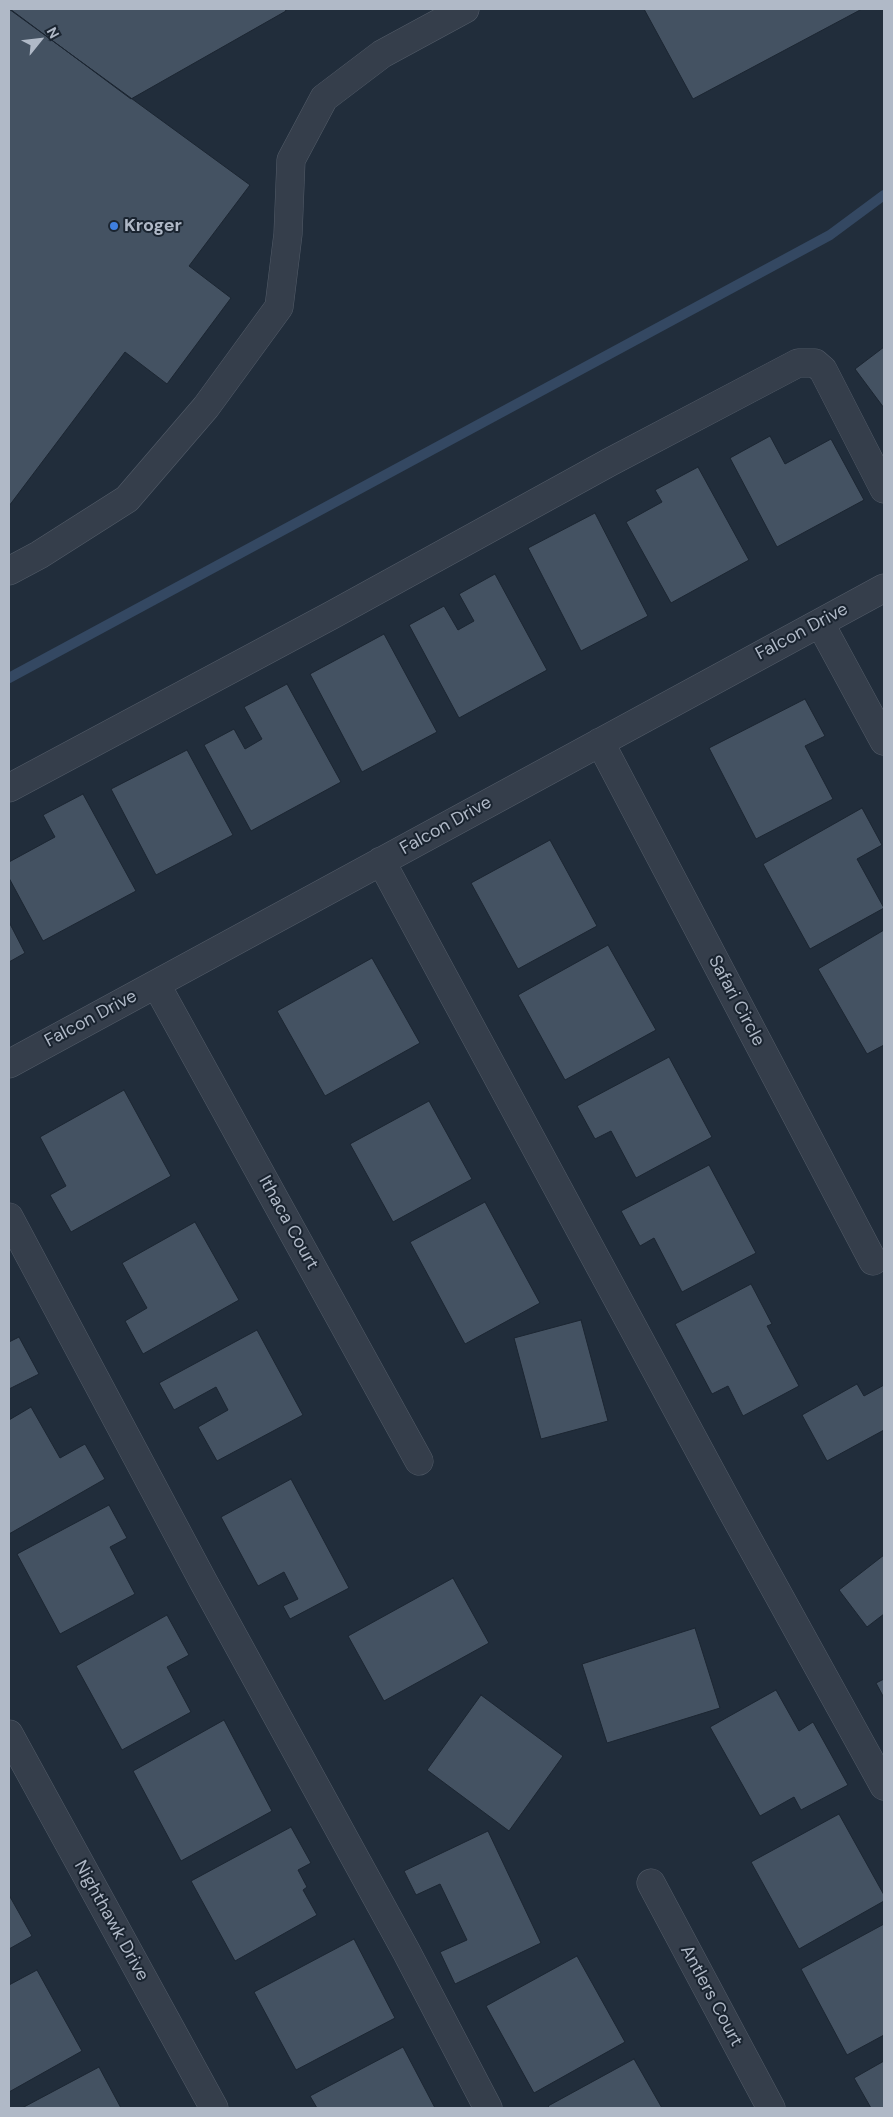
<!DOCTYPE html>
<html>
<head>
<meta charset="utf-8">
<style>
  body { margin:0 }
  #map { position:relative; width:893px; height:2117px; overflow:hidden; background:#212d3b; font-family:"DM Sans",sans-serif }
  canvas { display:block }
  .frame { position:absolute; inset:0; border:10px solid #b0b9c7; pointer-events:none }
  .north { position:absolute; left:15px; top:15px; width:50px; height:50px; -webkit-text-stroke:4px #1a2430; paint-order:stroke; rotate:61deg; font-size:14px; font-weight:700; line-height:20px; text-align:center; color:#b0b9c7 }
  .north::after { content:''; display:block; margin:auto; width:18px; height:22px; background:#b0b9c7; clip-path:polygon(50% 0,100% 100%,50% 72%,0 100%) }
</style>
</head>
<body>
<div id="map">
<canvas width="893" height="2117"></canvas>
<div class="frame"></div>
<div class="north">N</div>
</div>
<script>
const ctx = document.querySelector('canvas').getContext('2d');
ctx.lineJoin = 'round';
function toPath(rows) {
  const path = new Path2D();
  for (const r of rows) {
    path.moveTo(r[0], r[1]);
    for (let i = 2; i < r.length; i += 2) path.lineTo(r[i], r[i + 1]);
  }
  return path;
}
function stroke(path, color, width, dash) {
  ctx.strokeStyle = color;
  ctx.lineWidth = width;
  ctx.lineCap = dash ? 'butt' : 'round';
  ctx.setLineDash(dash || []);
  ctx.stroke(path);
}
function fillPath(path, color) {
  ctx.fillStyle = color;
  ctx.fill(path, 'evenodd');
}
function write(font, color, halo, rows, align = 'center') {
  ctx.font = font + ' "DM Sans",sans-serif';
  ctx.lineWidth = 4;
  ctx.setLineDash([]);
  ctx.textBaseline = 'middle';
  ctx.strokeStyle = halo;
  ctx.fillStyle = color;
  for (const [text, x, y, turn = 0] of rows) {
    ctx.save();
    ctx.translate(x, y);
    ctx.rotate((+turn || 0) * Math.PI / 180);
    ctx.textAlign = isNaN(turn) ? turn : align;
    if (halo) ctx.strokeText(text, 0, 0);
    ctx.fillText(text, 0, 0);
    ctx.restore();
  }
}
const stream = toPath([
  [9,678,830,235,884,195]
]);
const building = toPath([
  [9,9,250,185,189,266,231,298,167,384,125,352,9,506,9,9],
  [10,9,285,9,286,11,131,99,10,9],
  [644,9,862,9,693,99,644,9],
  [884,347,884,408,855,369,884,347],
  [770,436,785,464,831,439,864,500,777,547,730,458,770,436],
  [698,467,749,560,671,603,626,522,662,502,655,490,698,467],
  [595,513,648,616,581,651,528,548,595,513],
  [495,574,547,670,459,718,409,625,444,606,458,630,474,621,459,594,495,574],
  [384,634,437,732,362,772,310,674,384,634],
  [287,684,341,782,251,831,204,745,234,729,245,749,262,739,244,707,287,684],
  [805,699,825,736,805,746,833,799,756,839,709,748,805,699],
  [187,750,233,835,156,875,111,789,187,750],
  [83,794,136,891,43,941,9,878,9,862,55,837,43,815,83,794],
  [862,808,882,845,857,859,884,908,810,949,763,864,862,808],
  [550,840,597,926,518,969,471,883,550,840],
  [9,922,25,953,9,962,9,922],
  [884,930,884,1045,867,1054,818,969,884,930],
  [608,945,656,1030,565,1080,518,995,608,945],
  [372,958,420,1043,325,1096,277,1011,372,958],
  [669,1057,712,1137,636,1178,611,1131,595,1139,577,1106,669,1057],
  [124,1090,171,1176,71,1232,50,1195,66,1186,40,1137,124,1090],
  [429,1101,472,1179,393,1222,350,1144,429,1101],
  [709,1165,756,1253,682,1292,654,1238,640,1246,621,1211,709,1165],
  [485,1202,540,1303,465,1344,410,1242,485,1202],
  [195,1222,239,1300,143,1354,125,1321,147,1308,122,1263,195,1222],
  [751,1284,772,1324,767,1326,799,1386,743,1416,728,1386,712,1394,675,1324,751,1284],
  [581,1320,608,1421,541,1439,514,1338,581,1320],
  [257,1330,303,1415,217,1461,198,1427,228,1410,216,1387,174,1410,159,1383,257,1330],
  [19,1337,39,1374,9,1389,9,1342,19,1337],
  [857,1384,864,1396,884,1385,884,1430,827,1461,802,1415,857,1384],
  [31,1407,60,1458,85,1444,105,1479,9,1534,9,1420,31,1407],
  [291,1479,349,1588,290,1619,283,1606,298,1599,284,1572,258,1586,221,1517,291,1479],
  [109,1505,127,1538,110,1547,135,1594,60,1634,17,1554,109,1505],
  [884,1555,884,1614,867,1627,839,1590,884,1555],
  [453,1578,489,1643,384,1701,348,1636,453,1578],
  [167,1615,189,1655,167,1667,191,1712,122,1750,76,1666,167,1615],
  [695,1628,720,1708,607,1743,582,1664,695,1628],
  [884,1679,884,1698,876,1683,884,1679],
  [776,1690,799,1731,813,1722,848,1785,801,1810,794,1797,760,1816,710,1727,776,1690],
  [481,1695,563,1756,509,1831,427,1770,481,1695],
  [224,1720,272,1811,181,1861,133,1771,224,1720],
  [839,1814,884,1895,884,1901,799,1949,751,1862,839,1814],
  [291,1827,311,1863,298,1870,307,1887,303,1890,317,1915,235,1961,191,1881,291,1827],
  [488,1831,541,1943,455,1984,440,1952,467,1940,440,1884,416,1895,404,1871,488,1831],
  [9,1895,32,1936,9,1949,9,1895],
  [884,1924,884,2035,847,2055,801,1969,884,1924],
  [354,1939,395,2018,296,2070,254,1992,354,1939],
  [577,1956,625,2042,534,2093,486,2006,577,1956],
  [37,1970,82,2051,9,2092,9,1985,37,1970],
  [403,2047,435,2108,317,2108,310,2096,403,2047],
  [634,2059,662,2108,550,2108,548,2106,634,2059],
  [884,2061,884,2108,871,2108,854,2078,884,2061],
  [99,2067,121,2108,22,2108,99,2067]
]);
const minor = toPath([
  [9,571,39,555,127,499,206,407,279,307,288,234,291,160,324,98,382,54,465,9],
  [820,623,884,741],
  [600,742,873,1261],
  [9,788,332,615,610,462,798,363,815,363,823,370,884,489],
  [381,861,731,1509,884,1786],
  [156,984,419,1461],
  [9,1064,884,588],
  [9,1217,203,1581,406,1951,488,2108],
  [9,1734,214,2108],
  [651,1883,771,2108]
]);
const markers = [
  [114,226,5,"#3f7fe0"]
];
const poiNames = [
  ["Kroger",124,226]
];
const streetNames = [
  ["Falcon Drive",802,632,-28],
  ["Falcon Drive",446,826,-29],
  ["Safari Circle",736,1001,62],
  ["Falcon Drive",91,1019,-28],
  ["Ithaca Court",288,1223,61],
  ["Nighthawk Drive",111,1921,61],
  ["Antlers Court",711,1996,62]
];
stroke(stream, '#344862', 10);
fillPath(building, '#445262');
stroke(building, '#1c2632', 1);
stroke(minor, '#535c69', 29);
stroke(minor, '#353e4b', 28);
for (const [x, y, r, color] of markers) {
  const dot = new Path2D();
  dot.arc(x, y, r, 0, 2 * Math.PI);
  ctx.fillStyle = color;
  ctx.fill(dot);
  stroke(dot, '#1a2430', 2);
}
write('bold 18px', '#b0b9c7', '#1a2430', poiNames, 'left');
write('18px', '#b0b9c7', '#1a2430', streetNames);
</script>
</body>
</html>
